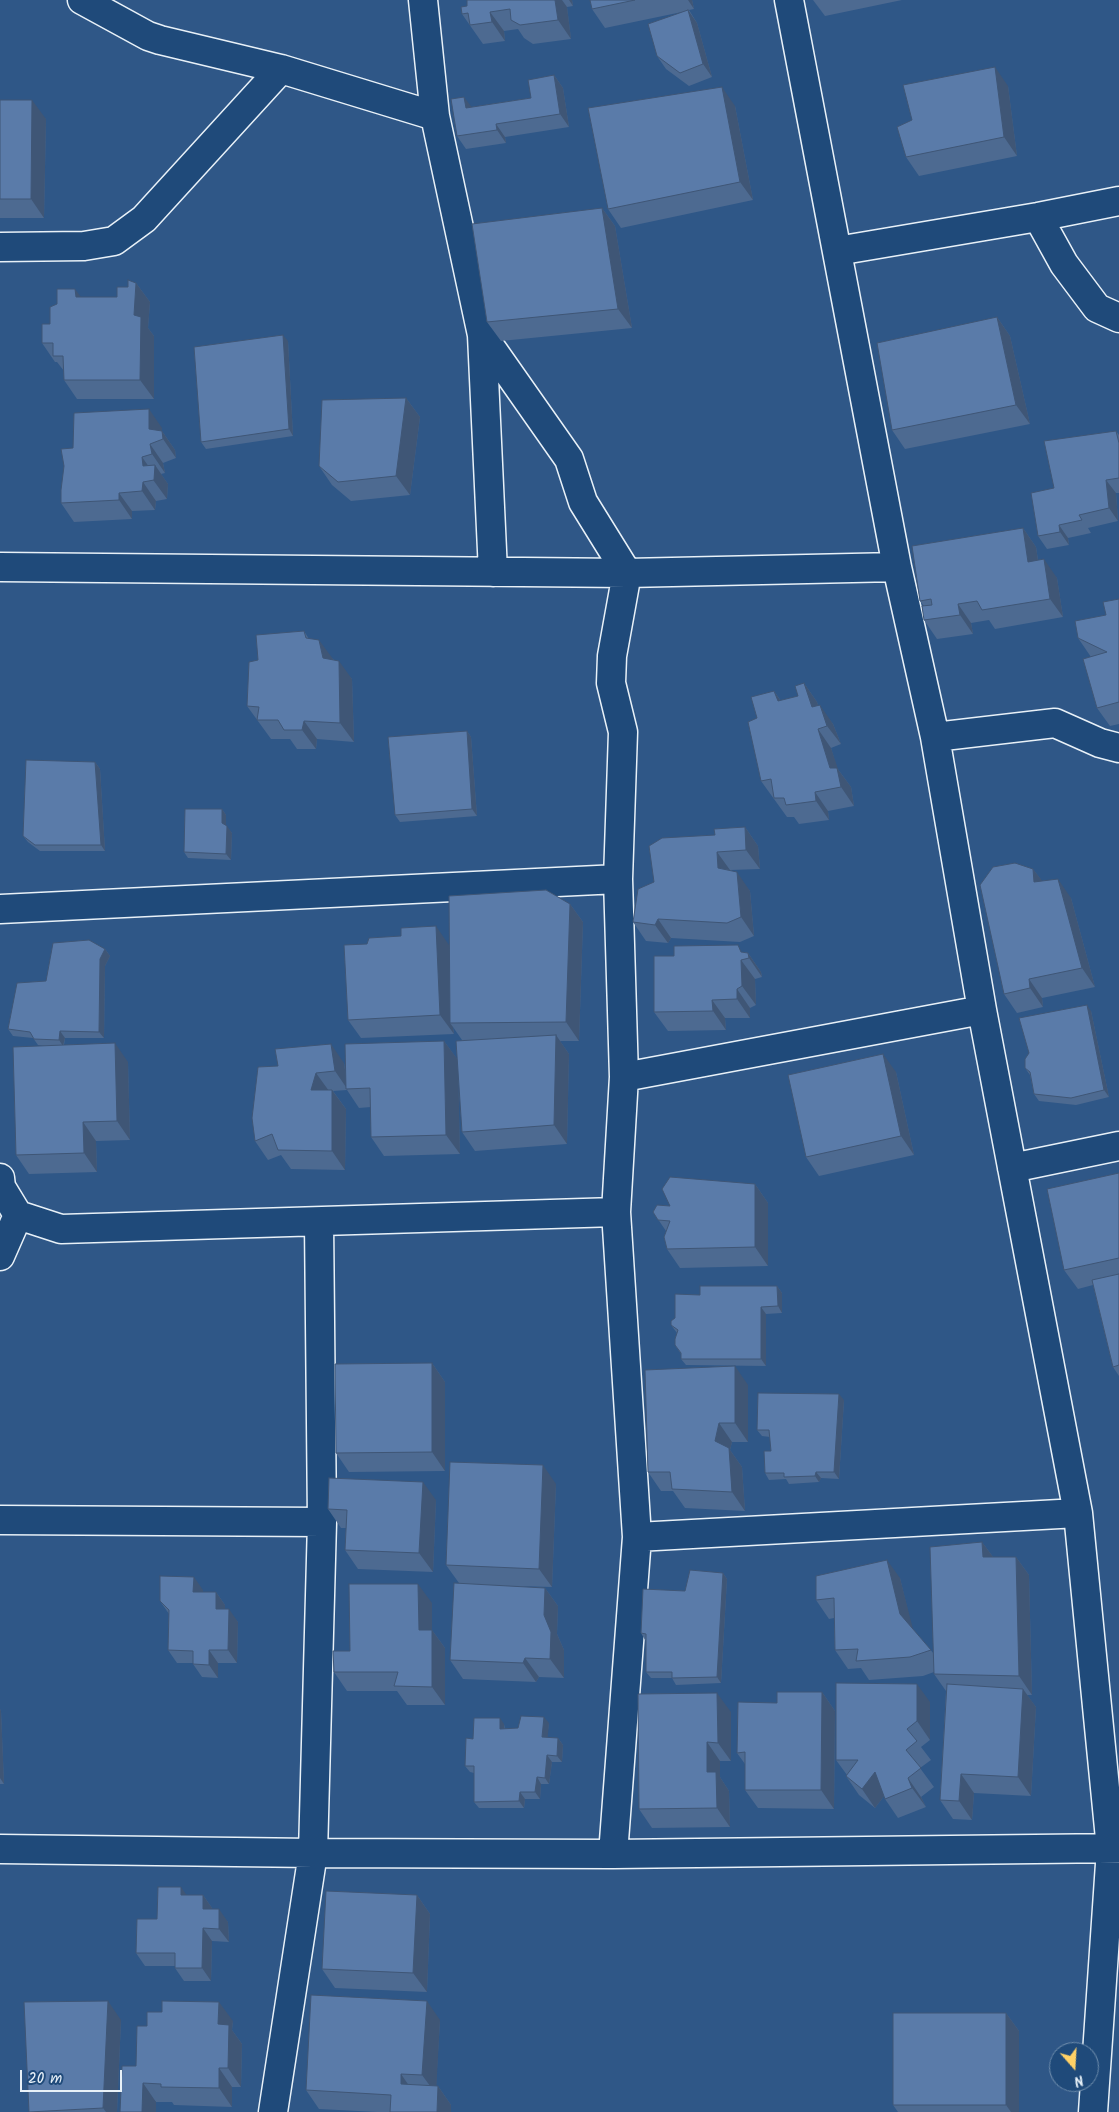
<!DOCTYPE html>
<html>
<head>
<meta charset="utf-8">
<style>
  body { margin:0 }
  #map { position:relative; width:1119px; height:2112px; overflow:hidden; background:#2f5787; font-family:Kalam,sans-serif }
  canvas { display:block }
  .north { position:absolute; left:1049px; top:2042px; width:50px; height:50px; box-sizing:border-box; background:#1f4a7a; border:1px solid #6f8dac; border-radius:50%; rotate:161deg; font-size:14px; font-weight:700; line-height:20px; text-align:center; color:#e8f1f8 }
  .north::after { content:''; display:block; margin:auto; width:18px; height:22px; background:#ffd166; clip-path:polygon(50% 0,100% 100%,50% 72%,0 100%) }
  .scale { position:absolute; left:20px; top:2070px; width:102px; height:22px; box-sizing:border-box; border:2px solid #e8f1f8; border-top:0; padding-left:6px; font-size:15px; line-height:18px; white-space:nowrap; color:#e8f1f8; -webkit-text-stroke:4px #1f4a7a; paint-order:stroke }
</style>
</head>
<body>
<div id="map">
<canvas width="1119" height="2112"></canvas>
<div class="north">N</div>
<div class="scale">20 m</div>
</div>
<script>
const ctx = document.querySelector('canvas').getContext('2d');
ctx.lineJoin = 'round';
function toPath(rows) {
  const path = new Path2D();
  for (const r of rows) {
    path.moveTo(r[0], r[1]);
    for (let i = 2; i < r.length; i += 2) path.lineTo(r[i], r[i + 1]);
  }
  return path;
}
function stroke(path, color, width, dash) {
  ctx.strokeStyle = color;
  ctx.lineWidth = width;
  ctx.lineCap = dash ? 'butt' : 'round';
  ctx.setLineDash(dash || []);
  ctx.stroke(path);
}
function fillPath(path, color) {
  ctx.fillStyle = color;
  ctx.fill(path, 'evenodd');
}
const minor = toPath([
  [82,0,148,36,160,40,281,69,435,116],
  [423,0,435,116,482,335,569,459,583,502,627,573,612,656,611,683,623,732,618,879,624,1077,616,1212,637,1537],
  [789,0,897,567,935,737,982,1010,1078,1513,1111,1849,1093,2112],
  [1038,217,1064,264,1097,308,1119,318],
  [0,247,84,246,114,241,144,219,281,69],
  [837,251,1038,217,1119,201],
  [482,335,493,572],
  [0,567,627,573,897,567],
  [935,737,1055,723,1100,743,1119,748],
  [0,909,618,879],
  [624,1077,982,1010],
  [1012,1168,1119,1146],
  [0,1178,1,1187,18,1215,61,1229,616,1212],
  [0,1256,18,1215],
  [0,1520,322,1522],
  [0,1849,313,1853,613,1854,1119,1848],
  [613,1854,637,1537,1078,1513],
  [273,2112,313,1853,322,1522,319,1222]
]);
const wall = toPath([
  [467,0,572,0,573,6,567,7,571,39,533,44,524,38,518,29,504,31,505,41,483,44,462,14,467,6],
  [590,0,692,0,694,9,689,10,697,23,712,77,689,86,666,69,657,56,682,12,605,28,592,9],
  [813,0,902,0,825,16],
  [554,75,563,88,569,127,505,137,506,143,466,149,457,136,472,107,531,98],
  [1008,86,1017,156,919,176,906,157],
  [0,100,46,119,44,218,0,218],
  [735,106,753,200,621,228,608,209],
  [602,208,615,226,632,328,501,341,487,322],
  [136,283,150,302,148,328,154,336,154,399,77,399,64,380,64,371,57,362,55,362,42,343,50,324,81,297,117,297,128,287],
  [997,317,1010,336,1030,424,905,449,892,430],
  [288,341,293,436,206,449,201,442],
  [406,398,420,417,410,495,351,501,332,485,319,466],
  [162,428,162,431,175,450,176,458,163,463,165,473,161,474,168,484,167,499,156,501,155,510,132,511,132,519,74,522,61,503,73,448],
  [1116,431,1119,435,1119,493,1116,493,1118,521,1088,528,1091,533,1068,538,1069,545,1047,549,1038,536,1054,488],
  [1023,528,1036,547,1038,560,1057,578,1063,617,995,629,989,620,971,623,973,634,937,639,924,620,924,606,920,601],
  [1119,599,1119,724,1110,726,1097,708,1091,657,1078,638,1106,615],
  [304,631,309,639,333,659,352,679,354,742,317,739,316,749,297,749,290,739,271,739,247,706,258,660],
  [804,683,817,702,818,705,833,724,841,744,831,748,837,768,851,787,854,806,828,811,829,820,799,824,794,817,787,817,761,781,757,718,774,691,781,701,798,696],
  [467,731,471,737,477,816,400,822,395,815],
  [95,762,100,769,105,851,40,851,28,842,23,836],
  [222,809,226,815,226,826,232,833,231,860,188,858,184,852],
  [745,827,758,846,760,869,731,870,750,891,754,936,740,942,671,938,668,943,646,941,633,922,715,835],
  [1033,869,1042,881,1071,898,1095,987,1042,998,1043,1007,1017,1013,1004,994],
  [570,904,583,922,579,1041,560,1041,569,1054,567,1144,475,1151,462,1132,458,1075,460,1154,384,1156,371,1137,371,1107,359,1108,347,1090,333,1091,346,1109,345,1170,291,1169,281,1155,268,1160,255,1141,258,1067,344,1063,346,1075,444,1041,457,1059,462,1040,453,1027,454,1034,361,1038,348,1020,449,945,450,962],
  [105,949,110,956,105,966,104,1038,65,1038,64,1045,128,1062,130,1140,96,1141,97,1172,29,1174,16,1155,45,1046,38,1045,33,1038,13,1036,8,1029,46,981],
  [744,952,748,953,761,972,762,977,755,979,756,1005,750,1008,750,1018,725,1018,726,1030,668,1031,654,1012,674,956],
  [1091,1011,1109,1097,1076,1105,1039,1101,1034,1094,1030,1075,1025,1068],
  [896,1072,914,1155,819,1176,806,1157],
  [1119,1173,1119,1376,1113,1367,1093,1285,1078,1289,1064,1270],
  [755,1184,768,1203,768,1266,680,1268,667,1249,666,1231,653,1212,670,1206],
  [777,1286,782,1293,782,1313,766,1314,766,1366,686,1365,681,1359,681,1354,675,1345,677,1333,671,1325,700,1295],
  [432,1363,445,1382,445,1471,349,1472,336,1453],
  [748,1385,748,1442,732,1442,730,1450,742,1467,745,1511,685,1508,673,1491,661,1491,648,1472],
  [844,1400,839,1479,821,1478,819,1482,789,1484,786,1479,769,1480,765,1473,771,1451,770,1437,762,1436,757,1430],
  [556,1484,552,1587,516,1586,545,1588,558,1606,557,1634,564,1650,564,1678,539,1677,536,1682,463,1679,450,1660,459,1583,446,1565],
  [436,1500,433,1572,358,1569,345,1550,346,1528,341,1528,328,1509],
  [982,1542,993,1557,1016,1557,1029,1575,1032,1695,1027,1695,1036,1707,1031,1796,974,1793,972,1820,953,1819,940,1800,946,1691,934,1674,934,1672,923,1676,869,1680,861,1668,848,1669,835,1650,834,1618,829,1619,816,1600,900,1578,912,1628,934,1654],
  [723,1573,727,1579,721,1683,676,1685,672,1678,651,1678,646,1672,646,1640,645,1640,641,1633,685,1591],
  [203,1590,203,1592,216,1592,225,1605,225,1609,238,1622,237,1663,218,1663,218,1678,202,1677,193,1664,193,1663,177,1663,168,1650,169,1614,160,1601],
  [432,1603,432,1630,445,1648,445,1705,407,1705,397,1691,347,1691,334,1672,350,1651],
  [822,1692,835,1711,834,1809,758,1808,745,1790,745,1764,737,1753,777,1703],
  [930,1702,930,1740,921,1747,931,1760,920,1768,934,1787,921,1797,926,1807,898,1818,885,1799,884,1796,875,1808,859,1795,846,1776,847,1775,836,1760],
  [0,1709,1,1711,4,1784,0,1784],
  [731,1712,731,1761,720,1761,720,1777,729,1791,730,1827,652,1828,639,1809],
  [549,1723,547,1738,558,1738,563,1745,562,1762,552,1762,549,1784,541,1784,540,1799,525,1799,524,1808,479,1808,474,1802,474,1773,470,1772,465,1766,473,1739,504,1724,505,1729,518,1728],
  [186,1895,203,1895,212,1908,212,1909,228,1922,229,1942,212,1941,211,1981,184,1981,175,1968,175,1966,145,1966,136,1953,157,1919],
  [417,1895,430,1914,427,1992,335,1988,322,1969],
  [1006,2013,1019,2031,1019,2112,898,2112,893,2105],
  [121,2020,117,2112,29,2112],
  [440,2020,436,2086,438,2086,451,2105,451,2112,377,2112,319,2109,306,2090],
  [233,2021,232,2030,242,2044,241,2087,232,2087,232,2107,174,2105,172,2102,156,2102,122,2066,136,2066,147,2026]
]);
const shadedWall = toPath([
  [555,0,562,0,567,7,571,39,558,20],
  [569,0,572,0,573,6],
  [688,0,692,0,694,9],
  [688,10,697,23,712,77,703,64],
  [490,12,504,31,505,41,492,22],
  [995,67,1008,86,1017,156,1004,137],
  [554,75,563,88,569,127,560,114],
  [722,87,735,106,753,200,740,182],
  [464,97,474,110,466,108],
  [32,100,46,119,44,218,31,199],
  [496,124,505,137,506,143,497,130],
  [602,208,615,226,632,328,618,309],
  [136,283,150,302,148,328,154,336,154,399,140,380,134,315],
  [75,289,89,308,76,297],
  [997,317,1010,336,1030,424,1016,405],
  [283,335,288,341,293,436,289,429],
  [406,398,420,417,410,495,396,476],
  [149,409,162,428,162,431,175,450,176,458,163,439,149,429],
  [150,444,163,463,165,473,152,454],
  [142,457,154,474,155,465,168,484,167,499,143,466],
  [1106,480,1116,493,1118,521,1109,508],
  [143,482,156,501,155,510,142,491],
  [119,493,132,511,132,519,119,500],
  [1059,525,1068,538,1069,545,1060,532],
  [1023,528,1036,547,1041,581,1028,562],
  [1044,559,1057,578,1063,617,1050,599],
  [958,604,971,623,973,634,960,615],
  [319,640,333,659,336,677,323,658],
  [339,661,352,679,354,742,340,723],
  [804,683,817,702,826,726,812,707],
  [774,691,787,710,778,701],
  [820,705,833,724,841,744,827,726],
  [304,721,317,739,316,749,302,730],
  [818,729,831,748,838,769,837,768,851,787,854,806,841,787,830,768],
  [467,731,471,737,477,816,472,809],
  [95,762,100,769,105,851,101,845],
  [815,792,828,811,829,820,816,801],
  [222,809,226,815,226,830,222,823],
  [227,826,232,833,231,860,226,854],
  [745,827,758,846,760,869,746,850],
  [717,852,730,870,718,868],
  [1033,869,1047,887,1034,882],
  [737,872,750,891,754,936,741,917],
  [1058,879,1071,898,1095,987,1082,968],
  [570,904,583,922,579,1041,566,1022],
  [658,919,671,938,668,943,655,925],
  [436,926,449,945,453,1023,450,1023,453,1027,454,1034,440,1015],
  [105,949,110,956,105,966,104,1038,99,1032,100,959],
  [748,953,761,972,762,977,749,958],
  [741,960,755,979,756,1005,742,986],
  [1029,979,1042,998,1043,1007,1030,988],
  [737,989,750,1008,750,1018,737,999],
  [712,1000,725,1018,726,1030,713,1011],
  [1087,1005,1091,1011,1109,1097,1104,1090],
  [60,1031,65,1038,63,1046,59,1040],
  [556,1035,569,1054,567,1144,554,1125],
  [444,1041,458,1060,460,1154,446,1135],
  [115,1043,128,1062,130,1140,117,1121],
  [331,1044,344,1063,348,1090,335,1071],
  [883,1054,896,1072,914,1155,901,1136],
  [316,1073,329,1091,311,1090],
  [332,1090,346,1109,345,1170,332,1151],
  [83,1122,96,1141,97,1172,84,1153],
  [755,1184,768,1203,768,1266,755,1247],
  [777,1286,782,1293,782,1313,778,1306],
  [761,1307,766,1314,766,1366,761,1359],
  [432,1363,445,1382,445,1471,432,1452],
  [735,1366,748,1385,748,1442,735,1423],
  [839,1394,844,1400,839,1479,834,1472],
  [719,1423,732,1442,730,1450,742,1467,745,1511,732,1492,715,1441],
  [543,1465,556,1484,552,1587,539,1569],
  [816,1472,821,1478,819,1482,815,1476],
  [423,1482,436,1500,433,1572,419,1553],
  [982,1542,996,1561,983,1557],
  [1016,1557,1029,1575,1032,1695,1019,1676],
  [887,1560,900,1578,914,1633,900,1614],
  [723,1573,727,1579,721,1683,717,1677],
  [194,1577,203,1590,203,1605,193,1592],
  [418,1584,432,1603,432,1630,445,1648,445,1705,432,1687,419,1630],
  [545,1588,558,1606,557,1634,564,1650,564,1678,550,1659,544,1615],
  [216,1592,225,1605,225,1622,216,1609],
  [229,1609,238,1622,237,1663,228,1650],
  [209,1650,218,1663,218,1678,209,1665],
  [525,1658,539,1677,536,1682,523,1663],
  [917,1684,930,1702,930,1740,917,1721],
  [1023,1689,1036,1707,1031,1796,1018,1777],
  [822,1692,835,1711,834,1809,821,1790],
  [717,1693,731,1712,731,1761,718,1743],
  [0,1709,1,1711,4,1784,0,1778],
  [544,1717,549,1723,547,1744,542,1737],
  [500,1718,504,1724,505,1736,500,1729],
  [558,1738,563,1745,562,1762,557,1756],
  [707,1742,720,1761,720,1777,729,1791,730,1827,717,1808,707,1772],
  [547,1755,552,1762,549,1784,545,1778],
  [875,1772,888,1791,875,1808,862,1789],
  [961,1774,974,1793,972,1820,959,1801],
  [537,1777,541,1784,540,1799,535,1792],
  [908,1778,921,1797,926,1807,912,1788],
  [520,1792,525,1799,524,1808,519,1801],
  [181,1887,190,1900,181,1895],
  [203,1895,212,1908,212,1922,203,1909],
  [417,1895,430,1914,427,1992,413,1973],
  [219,1909,228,1922,229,1942,219,1929],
  [203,1928,212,1941,211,1981,202,1968],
  [108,2001,121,2020,117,2112,106,2112,103,2108],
  [427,2001,440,2020,436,2094,422,2075],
  [219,2002,233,2021,232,2030,242,2044,241,2087,228,2068,218,2024],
  [1006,2013,1019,2031,1019,2112,1011,2112,1006,2105],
  [219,2068,232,2087,232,2107,219,2088],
  [401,2074,414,2093,401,2084],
  [143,2083,156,2102,156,2112,142,2112],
  [438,2086,451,2105,451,2112,437,2112]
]);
const building = toPath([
  [467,0,555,0,558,20,520,25,511,20,510,9,490,12,492,22,470,25,468,13,462,14,461,7,467,6,467,0],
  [590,0,635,0,592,9,590,0],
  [688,10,703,64,680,73,657,56,648,24,688,10],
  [995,67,1004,137,906,157,897,127,912,120,903,85,995,67],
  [554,75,560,114,496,124,497,130,457,136,451,99,464,97,466,108,531,98,528,80,554,75],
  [722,87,740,182,608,209,588,108,722,87],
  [0,100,32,100,31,199,0,199,0,100],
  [602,208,618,309,487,322,472,224,602,208],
  [128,280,136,283,134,315,141,317,140,380,64,380,63,356,53,356,53,343,42,343,42,324,50,324,50,307,57,304,57,289,75,289,76,297,117,297,117,287,128,287,128,280],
  [997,317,1016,405,892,430,877,343,997,317],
  [283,335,289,429,201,442,194,347,283,335],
  [406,398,396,476,338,482,319,466,322,400,406,398],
  [149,409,149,429,162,431,163,439,150,444,152,454,142,457,143,466,155,465,154,480,143,482,142,491,119,493,119,500,61,503,61,490,64,466,61,449,73,448,74,413,149,409],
  [1116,431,1119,443,1119,478,1106,480,1109,508,1079,515,1082,520,1059,525,1060,532,1038,536,1031,493,1054,488,1044,441,1116,431],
  [1023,528,1028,562,1044,559,1050,599,982,610,977,601,958,604,960,615,924,620,922,606,932,605,931,599,920,601,912,546,1023,528],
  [1119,599,1119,702,1097,708,1083,659,1107,652,1078,638,1075,621,1106,615,1103,602,1119,599],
  [304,631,306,638,319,640,323,658,339,661,340,723,304,721,302,730,284,730,278,720,257,720,259,707,247,706,249,662,258,660,256,635,304,631],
  [804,683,812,707,820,705,827,726,818,729,830,768,837,768,841,787,815,792,816,801,786,805,784,798,774,798,771,779,761,781,748,722,757,718,751,697,774,691,778,701,798,696,795,686,804,683],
  [467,731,472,809,395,815,388,737,467,731],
  [26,760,95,762,101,845,35,845,23,836,26,760],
  [185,809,222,809,222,823,227,826,226,854,184,852,185,809],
  [745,827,746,850,717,852,718,868,737,872,741,917,727,923,658,919,655,925,633,922,638,889,654,882,649,846,662,838,715,835,714,829,745,827],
  [1015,863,1033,869,1034,882,1058,879,1082,968,1029,979,1030,988,1004,994,980,885,993,867,1015,863],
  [546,890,570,904,566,1022,450,1023,449,896,546,890],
  [436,926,440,1015,348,1020,344,945,367,944,369,938,401,936,401,928,436,926],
  [89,940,105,949,100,959,99,1032,60,1031,59,1040,34,1039,30,1032,8,1029,17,983,46,981,53,943,89,940],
  [738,945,741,952,748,953,749,958,741,960,742,986,737,989,737,999,712,1000,713,1011,654,1012,654,956,674,956,674,946,738,945],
  [1087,1005,1104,1090,1071,1098,1034,1094,1030,1072,1025,1068,1025,1059,1029,1053,1019,1018,1087,1005],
  [556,1035,554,1125,462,1132,456,1041,556,1035],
  [444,1041,446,1135,371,1137,370,1088,346,1089,345,1044,444,1041],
  [115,1043,117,1121,83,1122,84,1153,16,1155,13,1047,115,1043],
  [331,1044,335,1071,316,1073,311,1090,332,1090,332,1151,278,1150,272,1134,255,1141,252,1118,258,1067,278,1066,275,1049,331,1044],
  [883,1054,901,1136,806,1157,788,1075,883,1054],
  [1119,1173,1119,1258,1064,1270,1047,1189,1119,1173],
  [670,1177,755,1184,755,1247,667,1249,664,1237,670,1221,658,1220,653,1212,657,1205,670,1206,662,1189,670,1177],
  [1119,1274,1119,1365,1113,1367,1092,1280,1119,1274],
  [700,1286,777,1286,778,1306,761,1307,761,1359,681,1359,681,1353,675,1345,675,1339,678,1330,671,1325,671,1321,675,1318,675,1294,700,1295,700,1286],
  [432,1363,432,1452,336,1453,335,1364,432,1363],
  [735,1366,735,1423,719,1423,715,1441,729,1448,732,1492,672,1489,670,1472,648,1472,645,1370,735,1366],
  [758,1393,839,1394,834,1472,816,1472,815,1476,784,1477,784,1473,765,1473,764,1451,771,1451,769,1430,757,1430,758,1393],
  [450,1462,543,1465,539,1569,446,1565,450,1462],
  [329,1478,423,1482,419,1553,345,1550,347,1510,328,1509,329,1478],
  [982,1542,983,1557,1016,1557,1019,1676,934,1674,930,1547,982,1542],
  [887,1560,900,1614,931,1650,910,1657,856,1661,858,1649,835,1650,834,1598,816,1600,816,1576,887,1560],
  [690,1570,723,1573,717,1677,672,1678,672,1672,646,1672,646,1634,641,1633,643,1589,685,1591,690,1570],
  [160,1576,194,1577,193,1592,216,1592,216,1609,229,1609,228,1650,209,1650,209,1665,193,1664,193,1651,168,1650,169,1610,160,1601,160,1576],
  [454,1583,545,1588,544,1615,551,1632,550,1659,525,1658,523,1663,450,1660,454,1583],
  [349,1584,418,1584,419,1630,432,1630,432,1687,394,1686,398,1672,334,1672,333,1651,350,1651,349,1584],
  [836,1683,917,1684,917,1721,907,1729,917,1741,906,1750,921,1768,908,1778,912,1788,885,1799,875,1772,862,1789,846,1776,858,1760,836,1760,836,1683],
  [947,1684,1023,1689,1018,1777,961,1774,959,1801,940,1800,947,1684],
  [777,1692,822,1692,821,1790,745,1790,745,1752,737,1753,738,1702,777,1703,777,1692],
  [717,1693,718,1743,707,1742,707,1772,716,1772,717,1808,639,1809,638,1694,717,1693],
  [521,1716,544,1717,542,1737,558,1738,557,1756,547,1755,545,1778,537,1777,535,1792,520,1792,519,1801,474,1802,474,1766,465,1766,466,1738,473,1739,474,1718,500,1718,500,1729,518,1728,521,1716],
  [158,1887,181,1887,181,1895,203,1895,203,1909,219,1909,219,1929,203,1928,202,1968,175,1968,175,1953,136,1953,137,1919,157,1919,158,1887],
  [326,1891,417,1895,413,1973,322,1969,326,1891],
  [311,1995,427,2001,422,2075,401,2074,401,2084,438,2086,437,2112,390,2112,391,2095,306,2090,311,1995],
  [108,2001,103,2108,29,2112,24,2002,108,2001],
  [162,2001,219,2002,218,2024,229,2025,228,2068,219,2068,219,2088,161,2087,161,2084,143,2083,142,2112,120,2112,122,2066,136,2066,137,2026,147,2026,147,2012,162,2012,162,2001],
  [893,2013,1006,2013,1006,2105,893,2105,893,2013]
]);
stroke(minor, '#e8f1f8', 31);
stroke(minor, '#1f4a7a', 28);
fillPath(wall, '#4d6a91');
fillPath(shadedWall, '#3f5676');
fillPath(building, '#5a7ba9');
stroke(building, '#3f5676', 1);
</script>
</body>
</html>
